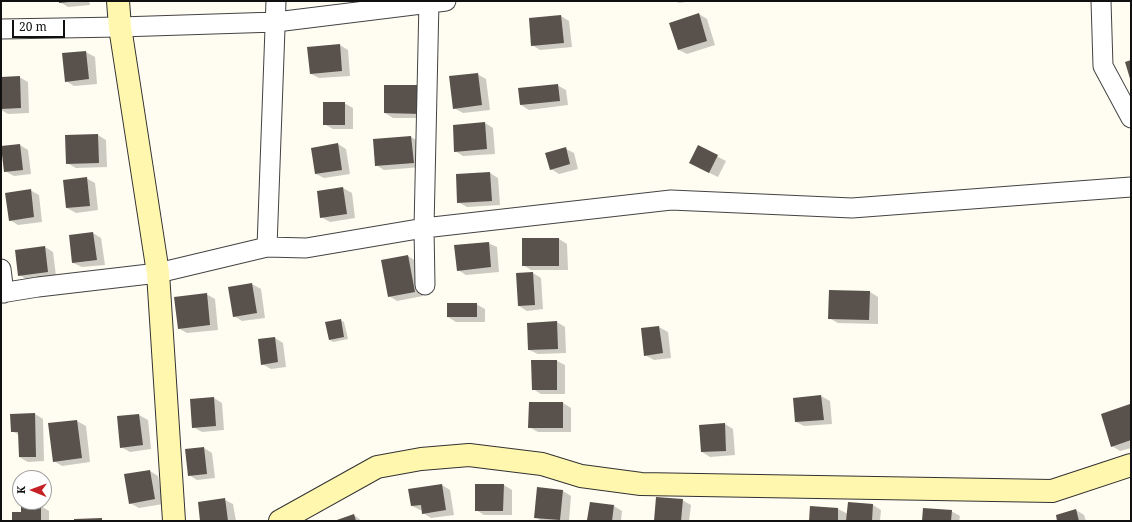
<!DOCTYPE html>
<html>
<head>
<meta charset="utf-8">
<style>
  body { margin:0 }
  #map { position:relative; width:1132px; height:522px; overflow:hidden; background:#fffdf2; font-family:"Noto Serif",serif }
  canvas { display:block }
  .frame { position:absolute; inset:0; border:2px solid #101010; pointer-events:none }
  .north { position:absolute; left:12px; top:470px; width:40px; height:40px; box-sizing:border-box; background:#fff; border:1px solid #9f9f9f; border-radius:50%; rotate:271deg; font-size:11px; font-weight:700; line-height:16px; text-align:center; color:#101010 }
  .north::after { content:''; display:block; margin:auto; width:14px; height:18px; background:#c62126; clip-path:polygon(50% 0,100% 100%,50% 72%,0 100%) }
  .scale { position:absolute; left:12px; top:20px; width:53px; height:18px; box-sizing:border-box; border:2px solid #101010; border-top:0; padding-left:5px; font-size:12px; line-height:14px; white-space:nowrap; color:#101010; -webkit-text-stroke:3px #fff; paint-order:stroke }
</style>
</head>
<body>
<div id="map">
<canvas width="1132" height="522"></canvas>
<div class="frame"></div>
<div class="north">K</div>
<div class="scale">20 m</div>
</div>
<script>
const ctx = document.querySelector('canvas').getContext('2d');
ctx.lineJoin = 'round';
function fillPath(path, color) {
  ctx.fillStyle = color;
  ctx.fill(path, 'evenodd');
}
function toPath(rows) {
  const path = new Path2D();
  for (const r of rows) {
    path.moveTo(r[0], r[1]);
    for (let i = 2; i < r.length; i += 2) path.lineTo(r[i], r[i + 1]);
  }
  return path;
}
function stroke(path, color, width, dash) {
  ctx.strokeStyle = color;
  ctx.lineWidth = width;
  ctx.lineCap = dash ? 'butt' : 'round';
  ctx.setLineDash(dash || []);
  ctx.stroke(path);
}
const shadow = toPath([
  [60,1,89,1,90,5,68,7,60,2],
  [675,1,693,1,679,3],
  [699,14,707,19,715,45,687,54,679,50],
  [561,16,569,21,572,47,540,50,532,45],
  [340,45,348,50,350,76,319,78,311,74],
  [86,52,95,57,97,84,74,86,66,81,63,54],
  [477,74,486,79,490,110,463,113,454,108],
  [19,77,28,82,29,113,8,114,1,110,1,78],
  [557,85,566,90,568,105,529,110,521,105],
  [421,86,429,118,393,118,385,113],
  [344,103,353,108,353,129,333,129,324,124],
  [485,123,493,128,495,154,463,156,455,151],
  [98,135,106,140,107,167,76,168,67,163],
  [411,137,420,142,422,167,384,170,376,165,374,140],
  [338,144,346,149,350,174,324,178,316,174],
  [20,145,28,150,31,174,14,176,5,171],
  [699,147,726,161,718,177,699,168],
  [566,149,574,153,578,169,559,174,551,169],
  [490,173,498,178,500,205,467,207,458,202],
  [86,178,95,183,98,210,76,213,67,208],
  [343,188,352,193,355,218,330,222,321,217,318,192],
  [30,190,39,195,42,222,18,225,10,220],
  [93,233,101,238,105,265,82,267,73,263],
  [523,239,559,239,567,244,568,270,531,270,523,265],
  [488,243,497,247,499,272,466,275,458,270],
  [45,247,53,252,56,276,28,280,19,275],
  [408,256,416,261,423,296,397,301,389,296],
  [533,273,541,278,543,309,527,311,519,306],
  [252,284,261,289,265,318,242,321,234,316],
  [870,292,878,297,878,324,838,323,829,318],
  [206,294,215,299,218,330,187,333,178,328],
  [476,304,485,309,485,322,456,322,448,317],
  [340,320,344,322,348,339,333,342,329,339],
  [557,322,565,327,566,353,538,354,529,350],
  [659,327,668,332,671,358,654,360,645,355],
  [275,338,283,343,286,367,271,369,262,364],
  [557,361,565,365,565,394,541,394,533,389],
  [821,396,830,401,832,424,804,426,796,422],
  [214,398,222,403,224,430,202,432,193,427],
  [563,403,571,408,571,432,538,432,529,427],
  [1130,405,1131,448,1120,451,1112,446,1102,415],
  [35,414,43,419,44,461,28,462,19,457,19,435,12,431],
  [139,415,148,420,151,449,130,452,121,447,118,417],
  [77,421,86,426,90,462,62,466,54,461,49,424],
  [725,424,733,429,735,455,710,457,702,452],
  [204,448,212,453,215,478,197,480,189,475],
  [150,471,158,476,163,504,139,508,130,503],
  [442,485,450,490,454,515,431,518,423,513,423,510,420,510,412,506],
  [504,485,512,490,512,515,484,515,476,510],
  [563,491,571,496,569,521,542,521,535,517],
  [225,500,233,504,236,521,201,521],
  [682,500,691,505,689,521,655,521],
  [873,505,881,510,880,521,810,521,811,507,838,509,848,514],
  [41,506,49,511,49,521,13,521],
  [614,506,622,511,621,521,591,521,589,520],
  [1076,510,1084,515,1086,521,1058,521],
  [951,511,960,516,959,521,923,521],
  [354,515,362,521,336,521]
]);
const building = toPath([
  [59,1,69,1,69,2,59,3],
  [699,13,707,41,678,50,669,23],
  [561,15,564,43,531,46,529,18],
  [340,44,342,71,310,74,307,47],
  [86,51,89,79,65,82,62,53],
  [1131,60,1131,82,1125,62],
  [478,73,482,105,453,109,449,76],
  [20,76,21,108,1,109,1,77],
  [558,84,560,101,520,105,518,88],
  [384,85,421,85,421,114,384,113],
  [323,102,345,102,345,125,323,125],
  [485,122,487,149,454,152,453,125],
  [98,134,99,163,66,164,65,135],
  [411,136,414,163,375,166,373,139],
  [338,143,342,170,315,174,311,148],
  [20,144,23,170,4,172,1,146],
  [698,145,718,155,709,173,689,163],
  [566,147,570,164,550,170,545,153],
  [490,172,492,201,457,203,456,174],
  [87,177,90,206,66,208,63,180],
  [343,187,347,214,320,218,317,191],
  [31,189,34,217,9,221,5,193],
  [93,232,97,260,72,263,69,235],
  [522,238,559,238,559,266,522,266],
  [489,242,491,267,457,271,454,245],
  [45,246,48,272,18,276,15,250],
  [408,255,415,292,388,297,381,260],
  [533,272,535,305,518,306,516,273],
  [252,283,257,313,233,317,228,287],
  [829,290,870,291,869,320,828,319],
  [207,293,210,325,178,329,174,297],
  [447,303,477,303,477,317,447,317],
  [341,319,344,337,329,340,325,322],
  [557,321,558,349,528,350,527,323],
  [659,326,663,353,644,356,641,328],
  [275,337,278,362,261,365,258,339],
  [531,360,557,360,557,390,532,390],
  [821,395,824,420,795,422,793,398],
  [214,397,216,426,192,428,190,399],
  [529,402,563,402,563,428,528,428],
  [1130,404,1131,440,1111,447,1101,414],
  [35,413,36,457,19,457,18,432,11,432,10,414],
  [139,414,143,445,120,448,117,416],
  [77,420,82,458,53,462,48,423],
  [725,423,726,451,701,452,699,425],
  [204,447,207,474,188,476,185,449],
  [150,470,155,499,129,504,124,474],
  [442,484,446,510,422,514,421,505,411,506,408,489],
  [475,484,504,484,503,511,475,511],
  [537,487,563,490,560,520,534,518],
  [656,497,683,499,681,521,654,521],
  [225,498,228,521,200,521,198,502],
  [590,502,614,505,612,521,587,520],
  [848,502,873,504,872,521,846,521],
  [21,505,41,505,41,521,12,521,12,512,21,512],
  [810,506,838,508,838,521,809,521],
  [923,508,952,510,951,521,922,521],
  [1076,509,1079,521,1057,521,1056,515],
  [354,514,356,521,334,521],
  [102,518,102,521,74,521,74,519]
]);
const street = toPath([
  [1101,1,1103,66,1131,118],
  [1,29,120,27,276,22,446,1],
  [267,247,276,1],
  [1,269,4,293],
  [425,285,424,228,429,1],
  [1,293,38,287,158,273,267,247,306,248,424,228,671,200,852,208,1131,187]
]);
const secondary = toPath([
  [118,1,120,27,158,273,174,521],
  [280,521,377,467,421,459,469,455,542,464,581,476,641,484,1052,491,1131,465]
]);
fillPath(shadow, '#0003');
fillPath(building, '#59514b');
stroke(street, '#434343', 21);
stroke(secondary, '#323232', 24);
stroke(street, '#fff', 19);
stroke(secondary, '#fff7ad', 22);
</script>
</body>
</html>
